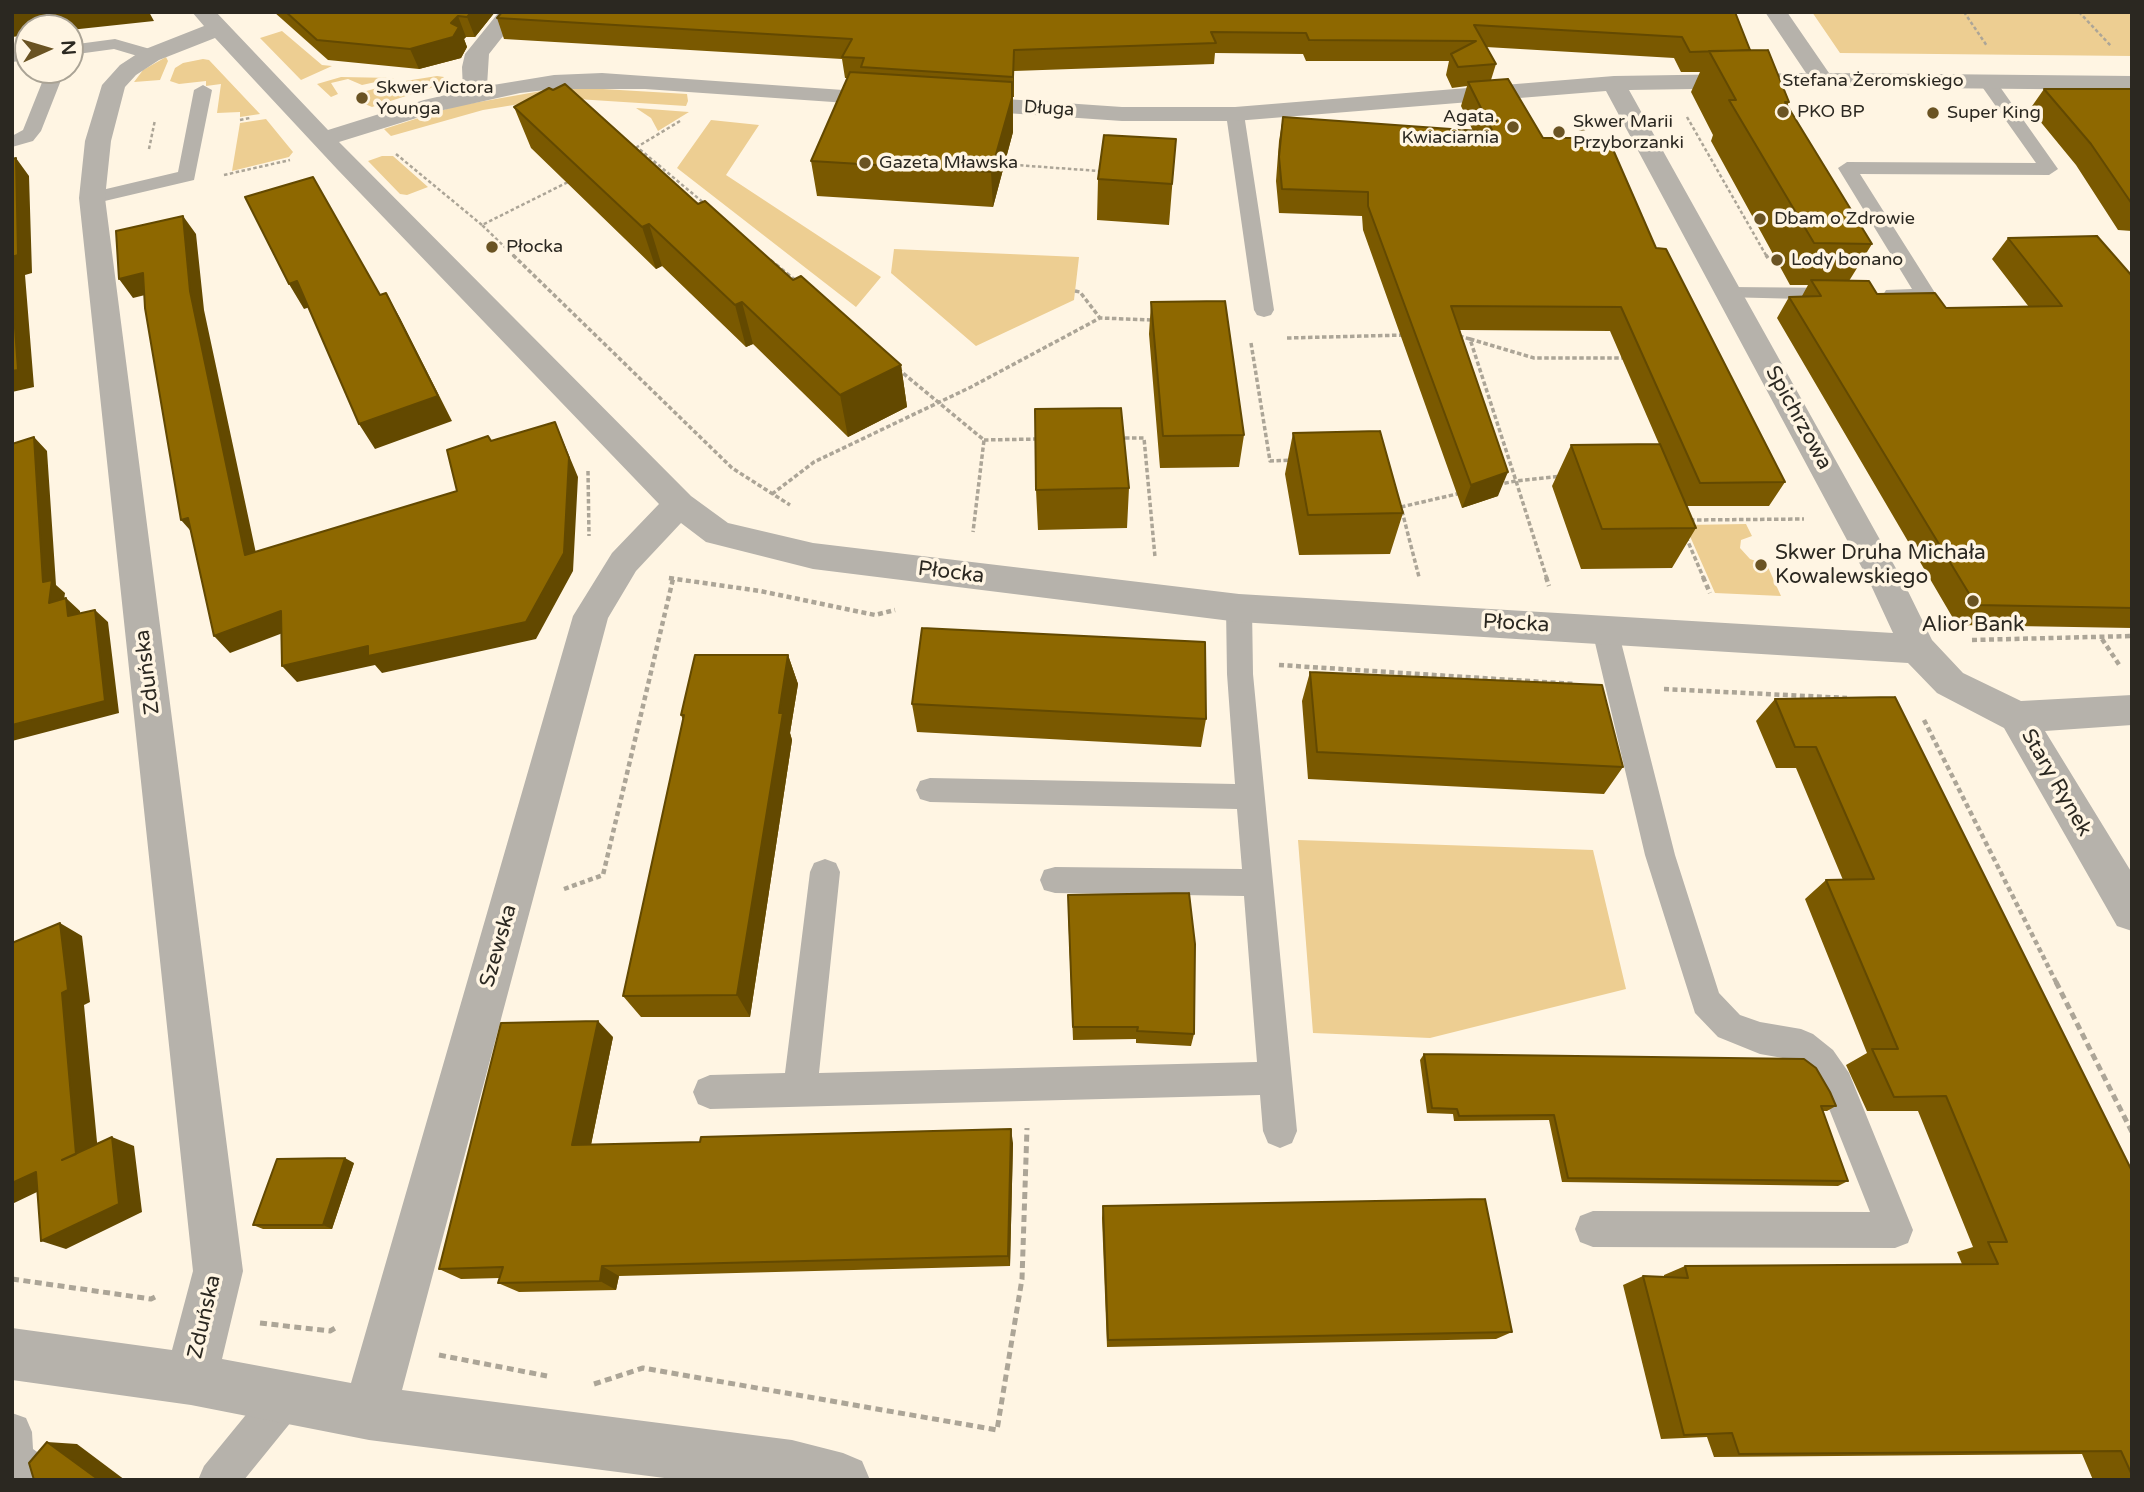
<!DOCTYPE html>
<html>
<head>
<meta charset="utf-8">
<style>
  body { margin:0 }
  #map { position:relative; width:2144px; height:1492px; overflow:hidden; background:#fff5e3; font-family:"Varela Round",sans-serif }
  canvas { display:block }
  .frame { position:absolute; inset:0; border:14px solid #2b2821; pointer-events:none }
  .north { position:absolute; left:14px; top:14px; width:70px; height:70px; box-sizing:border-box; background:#fff5e3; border:2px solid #aaa395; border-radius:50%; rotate:86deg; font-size:19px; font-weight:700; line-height:28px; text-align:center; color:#2b2821 }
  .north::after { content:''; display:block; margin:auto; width:24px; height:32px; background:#6a5323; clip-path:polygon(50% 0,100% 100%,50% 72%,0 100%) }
</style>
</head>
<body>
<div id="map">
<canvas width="2144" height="1492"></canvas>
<div class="frame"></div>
<div class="north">N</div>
</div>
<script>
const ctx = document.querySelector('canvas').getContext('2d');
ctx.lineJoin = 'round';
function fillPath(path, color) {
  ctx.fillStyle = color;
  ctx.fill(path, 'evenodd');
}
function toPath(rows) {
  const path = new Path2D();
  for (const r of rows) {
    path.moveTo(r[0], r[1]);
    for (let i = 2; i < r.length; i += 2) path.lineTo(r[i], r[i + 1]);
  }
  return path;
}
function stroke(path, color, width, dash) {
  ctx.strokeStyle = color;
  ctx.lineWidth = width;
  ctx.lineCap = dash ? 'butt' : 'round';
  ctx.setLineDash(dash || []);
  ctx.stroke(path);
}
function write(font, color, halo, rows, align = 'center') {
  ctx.font = font + ' "Varela Round",sans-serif';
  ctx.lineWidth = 7;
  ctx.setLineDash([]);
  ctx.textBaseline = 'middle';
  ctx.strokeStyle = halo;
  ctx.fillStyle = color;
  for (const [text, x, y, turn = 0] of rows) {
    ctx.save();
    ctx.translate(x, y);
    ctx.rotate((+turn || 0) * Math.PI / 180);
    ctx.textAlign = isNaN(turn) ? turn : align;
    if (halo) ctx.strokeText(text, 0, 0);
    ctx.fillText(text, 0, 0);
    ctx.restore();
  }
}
const green = toPath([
  [1812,12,2132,12,2132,56,1840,53],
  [282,31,322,65,332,66,301,80,260,38],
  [166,57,168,61,160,80,134,82,143,70],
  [203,59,209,60,260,114,240,117,240,112,217,113,221,84,206,86,206,81,179,84,170,81,175,68,183,63],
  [437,76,444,77,440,85,372,107,358,101,356,97,359,93,399,82],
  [341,77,394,78,362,85,348,79,331,83,338,94,331,97,317,84],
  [586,88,687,94,688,101,686,106,561,98,562,89],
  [547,90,544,100,483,110,391,136,384,129,456,106],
  [636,108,689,112,658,131,651,118],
  [266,119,293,152,289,157,232,171,240,123],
  [711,120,759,125,726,175,881,277,856,307,677,168],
  [382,156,393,156,428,187,407,195,400,194,368,161],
  [894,249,1079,257,1074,300,976,346,891,273],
  [1746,524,1752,536,1741,540,1740,548,1750,559,1767,565,1781,596,1715,593,1685,525],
  [1298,840,1593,850,1626,989,1430,1038,1313,1033]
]);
const pathFar3 = toPath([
  [1964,12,1987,46],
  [2079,12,2111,46],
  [1687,117,1767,257],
  [240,120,250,118],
  [680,121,637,147,705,204],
  [149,149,155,120],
  [396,154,482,225],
  [1002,164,1099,171],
  [224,175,290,160],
  [515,257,482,225,570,181]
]);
const pathFar2 = toPath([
  [513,255,732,468,790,505],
  [1766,255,1768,258],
  [770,260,796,281],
  [1075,291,1080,292,1100,318],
  [1459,336,1470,339,1516,481,1500,484],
  [1287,338,1405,335],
  [1470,339,1534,358,1627,358],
  [1251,343,1270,461,1292,460],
  [898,369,984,440,973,532],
  [1118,438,1144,438,1155,557],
  [984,440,1039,439],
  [588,471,589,536],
  [772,494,814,462,971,387,1100,318,1153,320],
  [1401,507,1461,493],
  [1402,511,1419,577],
  [1690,520,1804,519],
  [1686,537,1704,579],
  [669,578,675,579],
  [1547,579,1516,481,1562,476]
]);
const pathFar1 = toPath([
  [1546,577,1549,586],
  [1703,577,1710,593],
  [669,578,760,591,875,615,895,610],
  [2102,639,2120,666],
  [1972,640,2132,636],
  [1279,665,1575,684],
  [1664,689,1847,698],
  [1924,720,2057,984],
  [564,889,603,875,673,579]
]);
const path = toPath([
  [2056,982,2132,1132],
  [12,1279,151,1299,155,1297],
  [260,1323,330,1331,337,1327],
  [439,1355,547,1376],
  [594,1384,643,1368,997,1430,1022,1279,1027,1128]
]);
const service = toPath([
  [115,39,157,51,159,55,151,60,114,49,70,55,70,45,115,39],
  [28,50,28,60,12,62,12,52,28,50],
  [47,70,65,70,41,131,33,141,12,147,12,136,23,130,47,70],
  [1987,76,1993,77,2058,169,2049,175,1860,174,1937,296,1934,301,1927,302,1886,300,1883,295,1886,290,1912,289,1838,168,1847,162,2036,163,1978,81,1987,76],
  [203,85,212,90,194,180,92,204,85,202,82,198,85,194,178,172,194,90,203,85],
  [1235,109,1244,114,1274,310,1271,315,1264,317,1257,315,1254,310,1226,114,1235,109],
  [1730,287,1842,288,1849,290,1852,294,1849,298,1842,300,1723,297,1720,293,1723,289,1730,287],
  [1239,598,1248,601,1252,608,1253,674,1297,1131,1292,1143,1280,1148,1268,1143,1263,1131,1260,1095,710,1109,698,1104,693,1092,698,1080,710,1075,785,1073,810,872,814,863,825,859,836,863,840,872,819,1073,1257,1062,1244,896,1055,893,1044,890,1040,880,1044,870,1055,867,1242,869,1237,809,930,802,920,799,916,790,920,781,930,778,1235,784,1227,674,1226,608,1230,601,1239,598],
  [1605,620,1614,623,1618,630,1675,855,1719,993,1740,1015,1760,1022,1801,1029,1813,1034,1833,1050,1849,1073,1913,1230,1908,1243,1895,1248,1593,1247,1580,1242,1575,1229,1580,1216,1593,1211,1870,1212,1824,1096,1809,1072,1794,1060,1760,1054,1718,1037,1695,1013,1645,855,1592,630,1596,623,1605,620],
  [286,1378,300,1383,305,1397,300,1411,244,1480,198,1480,204,1466,272,1383,286,1378],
  [12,1413,26,1418,32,1432,33,1449,57,1466,63,1480,12,1480,12,1413]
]);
const minor = toPath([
  [192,12,216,12,328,130,424,100,463,91,462,67,465,54,499,12,522,12,489,54,487,86,554,75,602,73,900,94,903,99,900,104,891,106,645,89,554,89,520,93,439,111,339,142,691,496,728,523,813,543,1239,594,1893,633,1869,581,1606,91,1235,121,1122,121,962,110,953,108,950,103,953,98,962,96,1122,107,1235,107,1614,76,1806,73,1765,12,1787,12,1829,73,2132,76,2132,90,1822,87,1629,90,1903,581,1932,640,1963,673,2021,701,2132,695,2132,725,2045,731,2132,873,2132,931,2117,926,2004,728,1937,693,1908,663,1239,622,813,569,706,542,681,523,636,571,608,618,402,1390,792,1440,843,1453,862,1461,870,1480,680,1480,369,1440,191,1405,12,1380,12,1328,172,1350,193,1271,79,198,85,141,102,85,120,65,143,50,204,26,192,12],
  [215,38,337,169,659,504,612,553,573,616,351,1383,222,1359,243,1271,105,198,111,141,125,87,136,75,159,60,215,38]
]);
const trees = [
  [1582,124]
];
const wall = toPath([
  [274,12,495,12,475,37,466,37,464,39,467,47,461,58,419,69,328,60],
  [1735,12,1750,50,1789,102,1787,106,1872,244,1849,281,1877,294,1946,308,2029,307,1992,259,2008,238,2132,276,2132,628,1957,625,1777,318,1789,297,1802,296,1808,285,1790,285,1711,141,1713,135,1691,92,1700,72,1681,72,1674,58,1486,47,1496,64,1491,80,1543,138,1656,248,1785,482,1769,506,1687,506,1696,528,1672,568,1581,569,1552,486,1571,445,1659,444,1610,331,1460,330,1498,496,1462,508,1363,230,1362,216,1279,213,1276,181,1279,141,1283,117,1473,131,1461,106,1467,86,1452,88,1446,75,1449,61,1306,61,1303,54,1215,53,1214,64,1014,71,1014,97,1013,97,1013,132,993,207,817,196,811,161,848,78,845,78,842,59,504,39,497,18],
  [2044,89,2132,89,2132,231,2118,230,2076,165,2030,109],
  [514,107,698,204,901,365,907,407,848,437,753,344,746,347,662,266,656,269,531,148],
  [1176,139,1169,225,1097,220,1098,179],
  [1151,302,1244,435,1239,467,1160,468,1149,334],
  [1293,433,1403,513,1390,554,1299,555,1285,474],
  [1129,488,1127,528,1038,530,1036,490],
  [788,655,798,684,790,733,792,740,750,1017,641,1017,623,996,683,720,681,715],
  [1310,672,1623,767,1604,794,1308,779,1302,701],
  [1895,697,2132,1171,2132,1480,2093,1480,2082,1454,1714,1457,1707,1437,1661,1439,1623,1285,1643,1276,1664,1277,1664,1275,1685,1266,1962,1264,1957,1252,1973,1247,1918,1111,1867,1111,1846,1065,1867,1053,1805,899,1826,880,1843,880,1796,768,1776,768,1756,721,1775,699],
  [912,704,1206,719,1201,747,917,732],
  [1068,910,1194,1034,1191,1046,1136,1043,1136,1039,1073,1040],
  [613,1037,591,1145,1013,1143,1010,1266,619,1276,616,1290,519,1292,498,1283,500,1278,461,1279,439,1269],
  [1424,1054,1836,1106,1827,1111,1822,1111,1848,1181,1838,1186,1562,1182,1549,1120,1454,1121,1453,1114,1427,1113,1420,1060],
  [354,1163,332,1229,263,1229,253,1225],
  [1103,1206,1512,1332,1496,1339,1107,1347,1102,1218]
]);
const shadedWall = toPath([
  [12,12,149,12,154,21,70,30,70,28,28,28,28,35,12,37],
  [471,12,495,12,475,37,467,17],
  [458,16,466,37,464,39,467,47,461,58,419,69,410,49,451,23],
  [1014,50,1014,97,1013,77],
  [1012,82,1013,132,993,207,991,172],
  [16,158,29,176,32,273,25,275,34,387,12,392,12,257],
  [183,216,196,234,204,310,260,572,245,555,190,291],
  [649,224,662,266,656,269,642,227],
  [143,273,157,292,133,298,119,279],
  [297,281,313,306,304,309,289,284],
  [386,293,400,318,452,421,375,449,359,424],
  [742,302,753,344,746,347,735,305],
  [901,365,907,407,848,437,840,395],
  [555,422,578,477,573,571,536,639,382,673,375,665,297,682,282,666],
  [34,437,47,451,56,585,65,593,62,615,49,603,43,582],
  [1508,472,1498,496,1462,508,1471,485],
  [188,518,197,538,181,520],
  [66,598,80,611,81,629,68,616],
  [95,610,108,622,119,713,12,741,12,725],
  [281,611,296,628,230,653,214,636],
  [788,655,798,684,790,733,792,740,750,1017,737,995],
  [60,923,82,936,90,1002,84,1005,99,1163,62,1160],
  [598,1021,613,1037,588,1159,572,1145],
  [1011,1129,1013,1143,1010,1266,1008,1256],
  [112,1137,134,1146,142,1212,66,1249,41,1241],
  [345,1158,354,1163,332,1229,323,1225],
  [36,1172,60,1181,12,1204,12,1183],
  [602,1266,619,1276,616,1290,600,1281],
  [47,1442,77,1444,125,1480,99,1480]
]);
const building = toPath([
  [286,12,471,12,467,17,458,16,451,23,459,27,453,37,410,49,317,40,286,12],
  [502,12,1735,12,1750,50,1690,52,1682,37,1474,25,1496,64,1458,67,1451,54,1476,41,1309,40,1306,33,1211,32,1216,43,1014,50,1013,77,861,67,864,58,842,57,852,39,497,18,502,12],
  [1768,50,1789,102,1785,102,1872,244,1814,243,1729,100,1736,100,1709,51,1768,50],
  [850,72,1012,82,1012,98,991,172,811,161,850,72],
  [1508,79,1543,138,1608,138,1656,248,1666,249,1785,482,1700,483,1621,307,1451,306,1508,472,1471,485,1368,206,1368,192,1282,189,1279,157,1283,117,1493,132,1468,82,1508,79],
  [565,84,698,204,705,201,793,280,801,276,901,365,840,395,742,302,735,305,649,224,642,227,514,107,549,88,553,90,565,84],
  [2044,89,2132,89,2132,204,2091,144,2044,89],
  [1104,135,1176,139,1172,184,1098,179,1104,135],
  [16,158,18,255,12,257,12,159,16,158],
  [313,177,380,295,386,293,438,396,359,424,297,281,289,284,245,197,313,177],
  [183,216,190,291,245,555,457,491,447,450,488,436,491,441,555,422,569,458,564,553,526,622,368,656,368,646,282,666,281,611,214,636,188,518,181,520,145,308,143,273,119,279,116,231,183,216],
  [2097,236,2132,276,2132,608,1976,605,1789,297,1821,296,1811,280,1869,281,1877,294,1935,293,1946,308,2062,306,2008,238,2097,236],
  [12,286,18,370,12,371,12,286],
  [1225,301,1244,435,1163,436,1151,302,1225,301],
  [1121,408,1129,488,1036,490,1035,409,1121,408],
  [1380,431,1403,513,1308,515,1293,433,1380,431],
  [34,437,43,582,52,580,49,603,66,598,68,616,95,610,105,701,12,725,12,444,34,437],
  [1660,444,1696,528,1602,529,1571,445,1660,444],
  [922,628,1205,642,1206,719,912,704,922,628],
  [695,655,788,655,779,713,783,713,737,995,623,996,684,715,681,715,695,655],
  [1310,672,1602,685,1623,767,1317,752,1310,672],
  [1895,697,2132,1171,2132,1475,2121,1451,1739,1454,1732,1433,1684,1435,1643,1276,1688,1278,1685,1266,1998,1264,1988,1242,2007,1242,1946,1096,1894,1097,1872,1049,1898,1049,1826,880,1874,879,1816,747,1795,747,1775,699,1895,697],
  [1189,893,1195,944,1194,1034,1137,1031,1138,1027,1073,1027,1068,895,1189,893],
  [60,923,68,990,62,993,76,1154,62,1160,112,1137,119,1204,41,1241,36,1172,12,1183,12,943,60,923],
  [598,1021,572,1145,700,1142,701,1137,1011,1129,1008,1256,602,1266,600,1281,498,1283,503,1267,439,1269,501,1023,598,1021],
  [1424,1054,1804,1059,1816,1068,1830,1092,1836,1106,1821,1106,1848,1181,1568,1178,1554,1115,1459,1116,1457,1109,1432,1108,1424,1054],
  [345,1158,323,1225,253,1225,277,1159,345,1158],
  [1485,1199,1512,1332,1108,1340,1103,1206,1485,1199],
  [47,1442,99,1480,34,1480,29,1463,47,1442]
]);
const markers = [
  [362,98,7,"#6a5323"],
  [1783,112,7,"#6a5323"],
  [1933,113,7,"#6a5323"],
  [1513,127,7,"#6a5323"],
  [1559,132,7,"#6a5323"],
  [865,163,7,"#6a5323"],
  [1760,219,7,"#6a5323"],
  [492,247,7,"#6a5323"],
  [1777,260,7,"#6a5323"],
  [1761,565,7,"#6a5323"],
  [1973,601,7,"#6a5323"]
];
const farStreetnames = [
  ["Stefana Żeromskiego",1873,81],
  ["Długa",1049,109,4]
];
const farPoinames = [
  ["Skwer Victora",376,88],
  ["Younga",376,109],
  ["PKO BP",1797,112],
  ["Super King",1947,113],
  ["Agata.",1499,117,"right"],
  ["Kwiaciarnia",1499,138,"right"],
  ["Skwer Marii",1573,122],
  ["Przyborzanki",1573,143],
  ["Gazeta Mławska",879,163],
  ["Dbam o Zdrowie",1774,219],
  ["Płocka",506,247],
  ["Lody bonano",1791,260]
];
const streetNames = [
  ["Spichrzowa",1798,418,61],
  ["Płocka",951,573,7],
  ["Płocka",1516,624,3],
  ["Zduńska",148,672,-97],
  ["Stary Rynek",2056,783,60],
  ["Szewska",499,946,-74],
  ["Zduńska",205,1317,-77]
];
const poiNames = [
  ["Skwer Druha Michała",1775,553],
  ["Kowalewskiego",1775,577],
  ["Alior Bank",1973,625,"center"]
];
fillPath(green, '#edce92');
stroke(pathFar3, '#aca597', 2.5, [3.5, 2.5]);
stroke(pathFar2, '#aca597', 3.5, [4.5, 2.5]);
stroke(pathFar1, '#aca597', 4.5, [5, 3.5]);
stroke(path, '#aca597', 5, [7, 4.5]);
fillPath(service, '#b6b2ab');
fillPath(minor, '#b6b2ab');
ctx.fillStyle = '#ab986b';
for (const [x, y] of trees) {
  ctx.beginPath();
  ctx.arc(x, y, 7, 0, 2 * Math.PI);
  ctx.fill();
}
fillPath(wall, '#7a5900');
fillPath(shadedWall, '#634900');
fillPath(building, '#8e6800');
stroke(building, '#634900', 2);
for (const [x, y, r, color] of markers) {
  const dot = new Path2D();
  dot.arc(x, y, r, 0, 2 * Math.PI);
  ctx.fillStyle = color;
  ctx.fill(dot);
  stroke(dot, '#fff5e3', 2.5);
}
write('18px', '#2b2821', '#fff5e3', farStreetnames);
write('18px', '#2b2821', '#fff5e3', farPoinames, 'left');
write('21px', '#2b2821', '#fff5e3', streetNames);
write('21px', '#2b2821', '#fff5e3', poiNames, 'left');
</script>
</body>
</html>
